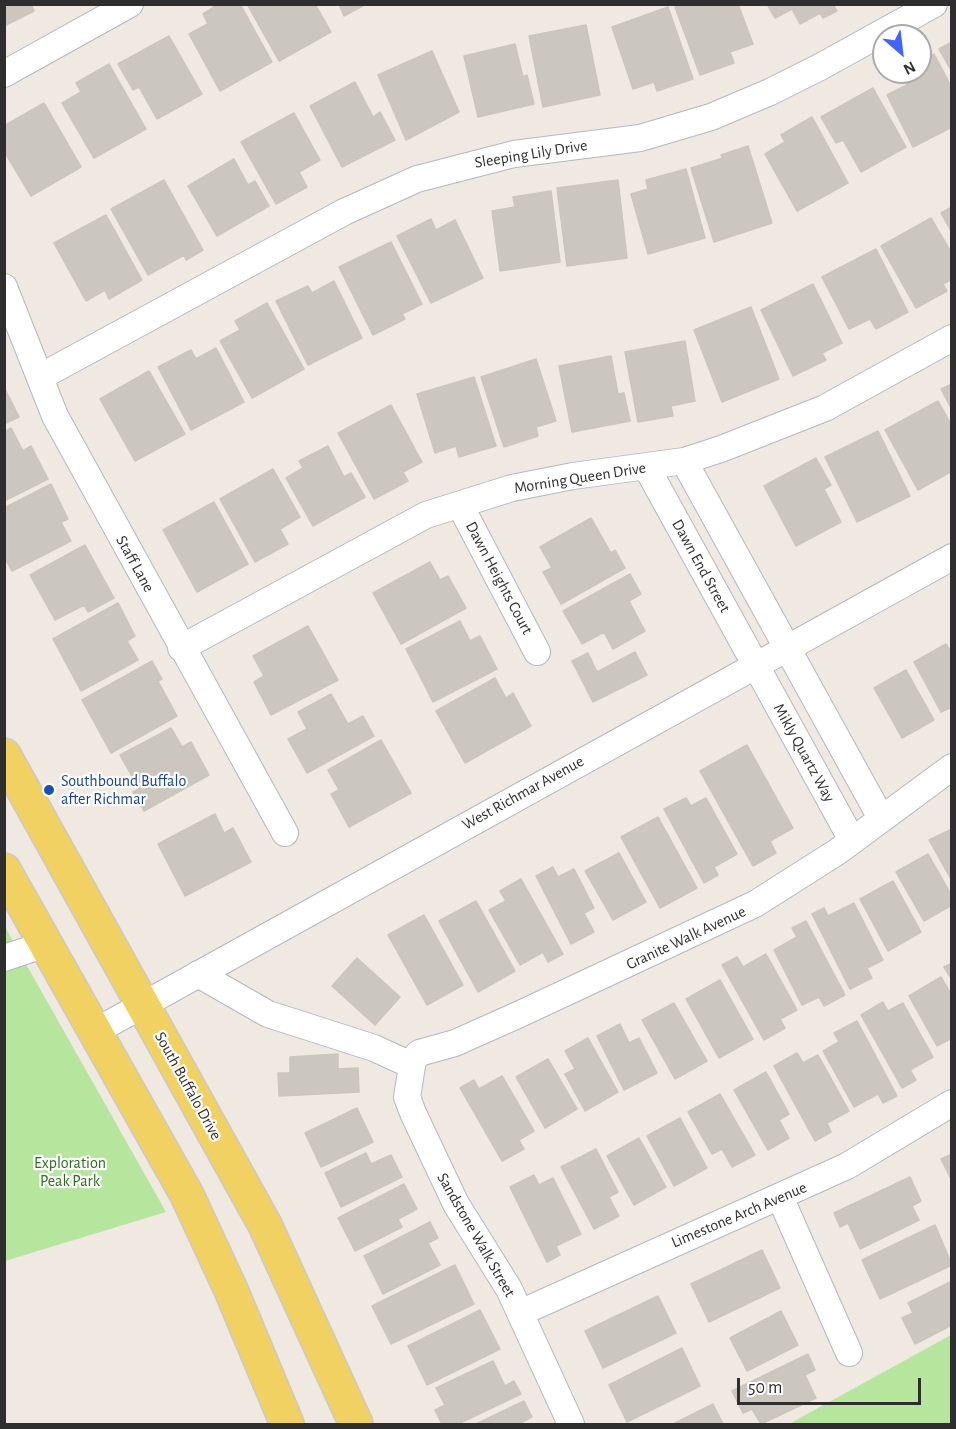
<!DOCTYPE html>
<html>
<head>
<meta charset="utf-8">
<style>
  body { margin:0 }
  #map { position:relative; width:956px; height:1429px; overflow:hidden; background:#efe9e1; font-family:"Alegreya Sans",sans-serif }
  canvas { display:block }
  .frame { position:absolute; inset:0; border:6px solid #2e2e2e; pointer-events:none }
  .north { position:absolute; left:872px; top:24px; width:60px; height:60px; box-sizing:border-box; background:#fff; border:2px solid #ababab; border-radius:50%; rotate:152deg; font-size:16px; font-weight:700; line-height:24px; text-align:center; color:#2e2e2e }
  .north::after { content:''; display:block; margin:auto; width:21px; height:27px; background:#4264fb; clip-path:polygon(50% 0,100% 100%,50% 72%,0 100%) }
  .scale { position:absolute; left:737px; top:1378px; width:184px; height:27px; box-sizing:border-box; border:3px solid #2e2e2e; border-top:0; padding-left:8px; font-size:18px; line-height:21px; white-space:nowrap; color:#2e2e2e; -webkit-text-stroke:4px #fff; paint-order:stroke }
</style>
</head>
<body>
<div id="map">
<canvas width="956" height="1429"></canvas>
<div class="frame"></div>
<div class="north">N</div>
<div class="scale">50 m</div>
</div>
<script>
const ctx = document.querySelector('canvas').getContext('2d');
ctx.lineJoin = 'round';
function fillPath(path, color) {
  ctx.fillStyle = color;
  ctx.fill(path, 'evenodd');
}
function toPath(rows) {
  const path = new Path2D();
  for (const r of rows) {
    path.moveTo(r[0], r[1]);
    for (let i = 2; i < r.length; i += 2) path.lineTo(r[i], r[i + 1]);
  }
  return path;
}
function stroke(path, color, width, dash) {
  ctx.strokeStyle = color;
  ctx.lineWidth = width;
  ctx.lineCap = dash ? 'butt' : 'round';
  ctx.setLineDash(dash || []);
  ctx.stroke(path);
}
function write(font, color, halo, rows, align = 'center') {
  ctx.font = font + ' "Alegreya Sans",sans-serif';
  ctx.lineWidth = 4.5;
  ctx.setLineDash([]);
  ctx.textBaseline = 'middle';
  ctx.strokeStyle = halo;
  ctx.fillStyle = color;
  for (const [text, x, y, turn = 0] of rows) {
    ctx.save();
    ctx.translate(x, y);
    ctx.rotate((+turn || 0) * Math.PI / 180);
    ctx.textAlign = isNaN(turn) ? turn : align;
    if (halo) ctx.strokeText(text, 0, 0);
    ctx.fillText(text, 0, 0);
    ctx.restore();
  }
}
const green = toPath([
  [4,925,166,1212,5,1261,4,1261],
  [951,1335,951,1423,789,1424]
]);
const building = toPath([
  [4,4,31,4,34,11,4,26,4,4],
  [219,4,240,4,272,62,220,91,189,34,208,24,203,14,219,4],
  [247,4,315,4,331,32,279,61,247,4],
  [339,4,366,4,344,16,339,4],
  [682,4,738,4,753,44,730,52,734,63,700,75,675,7,682,4],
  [767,4,833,4,837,11,823,18,820,13,800,24,792,9,775,18,767,4],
  [668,7,693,79,657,91,654,82,633,89,612,27,668,7],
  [586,25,600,95,543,107,529,36,586,25],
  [169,36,202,94,157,119,139,87,133,90,118,64,169,36],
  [952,42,952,72,939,49,952,42],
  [515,44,523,77,527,75,534,104,478,117,464,56,515,44],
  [432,51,459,112,406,140,378,75,432,51],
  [934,54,952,88,952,127,913,147,887,95,907,85,900,72,920,72,920,62,934,54],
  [109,64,146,129,94,158,62,103,81,92,76,83,109,64],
  [355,82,373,117,380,112,395,140,342,167,310,106,355,82],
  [873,88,906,147,861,172,843,140,836,143,821,117,873,88],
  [44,103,81,167,31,196,4,151,4,126,44,103],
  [294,113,320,160,299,172,307,187,276,204,241,142,294,113],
  [812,117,848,183,797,211,765,154,785,142,781,135,812,117],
  [748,146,772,223,714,242,691,168,723,158,721,155,748,146],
  [234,159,248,185,255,181,269,206,217,236,188,186,234,159],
  [686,169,705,238,648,254,631,194,648,189,646,180,686,169],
  [164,180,203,250,186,260,184,255,148,275,111,209,164,180],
  [618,180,627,258,567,266,557,188,618,180],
  [551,191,560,262,500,271,492,211,515,207,513,197,551,191],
  [952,207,952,233,941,213,952,207],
  [106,215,142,280,109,299,105,290,86,301,54,243,106,215],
  [931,218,952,254,952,279,943,284,947,291,916,308,881,246,931,218],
  [431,219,436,230,455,220,483,278,431,303,397,236,431,219],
  [391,242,422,304,402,314,405,319,373,335,339,267,391,242],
  [876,249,908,312,876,329,870,319,849,329,822,277,876,249],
  [334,281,362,338,308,365,276,301,308,286,312,293,334,281],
  [813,284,842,343,822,353,826,360,793,376,761,310,813,284],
  [267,303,304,369,252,398,220,341,240,330,235,321,267,303],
  [751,307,779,379,722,402,694,330,751,307],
  [685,341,695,401,671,406,673,416,638,422,625,352,685,341],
  [216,348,244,402,191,430,158,367,191,350,196,359,216,348],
  [611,356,618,394,624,393,630,421,572,432,559,366,611,356],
  [536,359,556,421,536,427,538,436,504,447,481,377,536,359],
  [149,371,185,434,135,461,100,399,149,371],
  [474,377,496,446,459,457,456,446,435,453,417,394,474,377],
  [952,384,952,410,941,389,952,384],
  [4,387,19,417,4,424,4,387],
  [938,401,952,426,952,471,918,490,885,430,938,401],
  [391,405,422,462,403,472,408,481,374,499,338,433,391,405],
  [11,428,23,451,31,446,48,479,4,501,4,432,11,428],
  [878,431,910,496,857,522,825,457,878,431],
  [328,446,344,477,351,473,365,497,313,526,286,478,303,468,299,461,328,446],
  [816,458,831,485,824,489,841,522,796,546,764,486,816,458],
  [273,469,300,517,280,529,288,544,255,562,220,499,273,469],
  [51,484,68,519,61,522,71,541,12,571,4,557,4,508,51,484],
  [214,502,248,564,197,592,163,530,214,502],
  [591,518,611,553,615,550,625,568,561,604,543,572,552,568,540,547,591,518],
  [85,545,114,598,88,612,84,605,55,620,30,575,85,545],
  [430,562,440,580,448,576,466,608,401,644,373,593,430,562],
  [630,574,641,594,629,601,645,631,613,649,604,632,582,644,563,611,630,574],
  [118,603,135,636,127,641,138,660,81,691,53,639,118,603],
  [460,621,470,641,480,636,497,669,433,702,406,649,460,621],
  [308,626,338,680,271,715,254,682,264,676,253,656,308,626],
  [946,644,952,654,952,707,941,712,914,662,946,644],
  [635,652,647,675,593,702,572,661,588,653,597,672,635,652],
  [152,661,162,679,158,681,177,716,111,753,82,700,152,661],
  [906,670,934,720,902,738,874,688,906,670],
  [495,678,506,698,513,693,531,726,465,763,436,711,495,678],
  [331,694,348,724,363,716,374,736,307,773,288,739,307,729,298,712,331,694],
  [171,728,182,747,191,742,209,775,144,811,133,792,139,789,120,755,171,728],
  [381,740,411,793,349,827,331,794,339,790,328,770,381,740],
  [747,745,793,828,770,841,776,853,753,866,700,771,747,745],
  [686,798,691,806,706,798,737,854,714,867,718,875,704,883,664,809,686,798],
  [215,814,224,833,233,828,251,862,185,896,158,844,215,814],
  [658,817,697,888,660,908,621,837,658,817],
  [952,829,952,881,929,840,952,829],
  [619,853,646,902,613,920,585,871,619,853],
  [928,854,952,896,952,905,924,921,896,872,928,854],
  [553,867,558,877,574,869,594,908,584,913,594,932,571,944,536,876,553,867],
  [521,879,563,954,548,962,543,952,520,965,489,910,506,901,500,891,521,879],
  [893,881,921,932,888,951,860,899,893,881],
  [476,901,515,971,478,992,439,921,476,901],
  [854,903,883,960,867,968,872,978,850,989,812,914,824,908,828,916,854,903],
  [424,915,463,985,427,1005,388,935,424,915],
  [806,921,845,995,824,1006,819,997,802,1005,774,950,797,937,792,928,806,921],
  [766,954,797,1010,780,1019,785,1028,764,1040,722,965,737,957,743,967,766,954],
  [357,958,400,997,375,1025,332,986,357,958],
  [952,963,952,980,944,967,952,963],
  [941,977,952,996,952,1038,937,1046,909,996,941,977],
  [720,980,753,1039,719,1058,686,999,720,980],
  [883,1002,888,1011,903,1003,933,1057,910,1070,916,1080,902,1088,861,1015,883,1002],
  [674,1003,707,1061,675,1079,642,1020,674,1003],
  [857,1021,897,1096,883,1103,878,1094,854,1107,823,1051,839,1042,834,1033,857,1021],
  [620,1024,629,1043,639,1038,657,1073,624,1090,597,1036,620,1024],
  [588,1038,618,1092,585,1111,565,1074,575,1069,565,1051,588,1038],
  [797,1053,803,1063,818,1055,849,1111,827,1123,831,1132,815,1141,774,1066,797,1053],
  [338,1054,338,1069,358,1068,359,1092,279,1096,278,1073,290,1073,290,1057,338,1054],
  [548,1059,577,1109,545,1128,516,1077,548,1059],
  [766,1072,789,1114,779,1120,789,1138,768,1150,734,1090,766,1072],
  [502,1076,534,1131,519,1140,524,1149,502,1161,460,1088,474,1080,479,1089,502,1076],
  [720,1094,755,1155,732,1167,722,1149,712,1154,688,1112,720,1094],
  [357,1108,373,1142,321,1167,305,1133,357,1108],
  [680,1118,707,1168,674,1186,647,1136,680,1118],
  [639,1138,666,1187,634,1205,607,1156,639,1138],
  [596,1149,618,1192,609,1197,619,1216,594,1229,561,1167,596,1149],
  [366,1153,371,1164,391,1155,402,1177,341,1207,325,1173,366,1153],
  [952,1154,952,1181,941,1159,952,1154],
  [534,1175,539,1185,553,1178,581,1234,556,1246,560,1255,547,1262,510,1187,534,1175],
  [910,1177,921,1201,912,1206,919,1220,860,1249,848,1223,840,1227,834,1213,910,1177],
  [404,1184,417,1209,398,1219,402,1227,355,1251,338,1218,404,1184],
  [430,1222,438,1238,428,1243,440,1265,383,1294,364,1256,430,1222],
  [935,1225,952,1265,880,1299,862,1260,935,1225],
  [762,1250,780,1288,709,1322,691,1284,762,1250],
  [455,1265,474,1304,391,1344,372,1306,455,1265],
  [952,1281,952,1325,915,1344,902,1318,913,1313,908,1303,952,1281],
  [658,1296,676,1333,603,1368,585,1331,658,1296],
  [480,1310,500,1349,427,1385,408,1346,480,1310],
  [781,1311,798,1345,747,1371,730,1338,781,1311],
  [682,1348,700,1386,627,1422,609,1385,682,1348],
  [808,1354,815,1370,805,1375,816,1398,761,1424,752,1409,743,1413,732,1391,808,1354],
  [493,1361,505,1386,514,1381,521,1394,458,1424,442,1424,435,1410,445,1405,436,1388,493,1361],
  [524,1401,532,1417,522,1422,523,1424,476,1424,524,1401],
  [713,1404,723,1424,673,1424,713,1404]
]);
const minor = toPath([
  [4,74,130,4],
  [4,287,55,416,285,833],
  [40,377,344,212,417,179,514,154,640,138,711,117,770,92,820,67,934,4],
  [684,461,881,818],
  [647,468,852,840],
  [460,505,537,652],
  [181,648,426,515,512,488,573,476,684,461,721,449,825,408,952,338],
  [4,958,46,944],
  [198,974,268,1014,374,1048,411,1065],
  [96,1031,952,557],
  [780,1197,849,1353],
  [520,1313,847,1166,952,1103],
  [571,1424,509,1289,456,1204,413,1113,407,1097,413,1060,419,1053,455,1043,520,1014,755,904,837,852,952,767]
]);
const major = toPath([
  [4,755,265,1225,356,1424],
  [4,870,187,1195,231,1290,287,1424]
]);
const markers = [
  [49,790,6,"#1a4fb4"]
];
const streetNames = [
  ["Sleeping Lily Drive",531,154,-9],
  ["Morning Queen Drive",580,478,-9],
  ["Staff Lane",135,564,61],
  ["Dawn End Street",701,566,61],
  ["Dawn Heights Court",499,578,62],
  ["Mikly Quartz Way",804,753,61],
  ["West Richmar Avenue",523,793,-29],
  ["Granite Walk Avenue",686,938,-25],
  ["South Buffalo Drive",188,1086,61],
  ["Limestone Arch Avenue",739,1215,-23],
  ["Sandstone Walk Street",476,1235,60]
];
const transitNames = [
  ["Southbound Buffalo",61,781],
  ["after Richmar",61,799]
];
const parkNames = [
  ["Exploration",70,1163],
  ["Peak Park",70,1181]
];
fillPath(green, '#b6e59e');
fillPath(building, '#cbc7bf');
stroke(building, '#cbc5ba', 1.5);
stroke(minor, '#b4b7c1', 28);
stroke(major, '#c9c9c9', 36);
stroke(minor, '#fff', 26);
stroke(major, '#f2d163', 33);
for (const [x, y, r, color] of markers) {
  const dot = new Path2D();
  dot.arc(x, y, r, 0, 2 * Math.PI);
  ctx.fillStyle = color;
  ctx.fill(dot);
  stroke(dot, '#fff', 2);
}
write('16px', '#2e2e2e', '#fff', streetNames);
write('16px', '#164399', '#fff', transitNames, 'left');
write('16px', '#2c6e1b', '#fff', parkNames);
</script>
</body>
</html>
